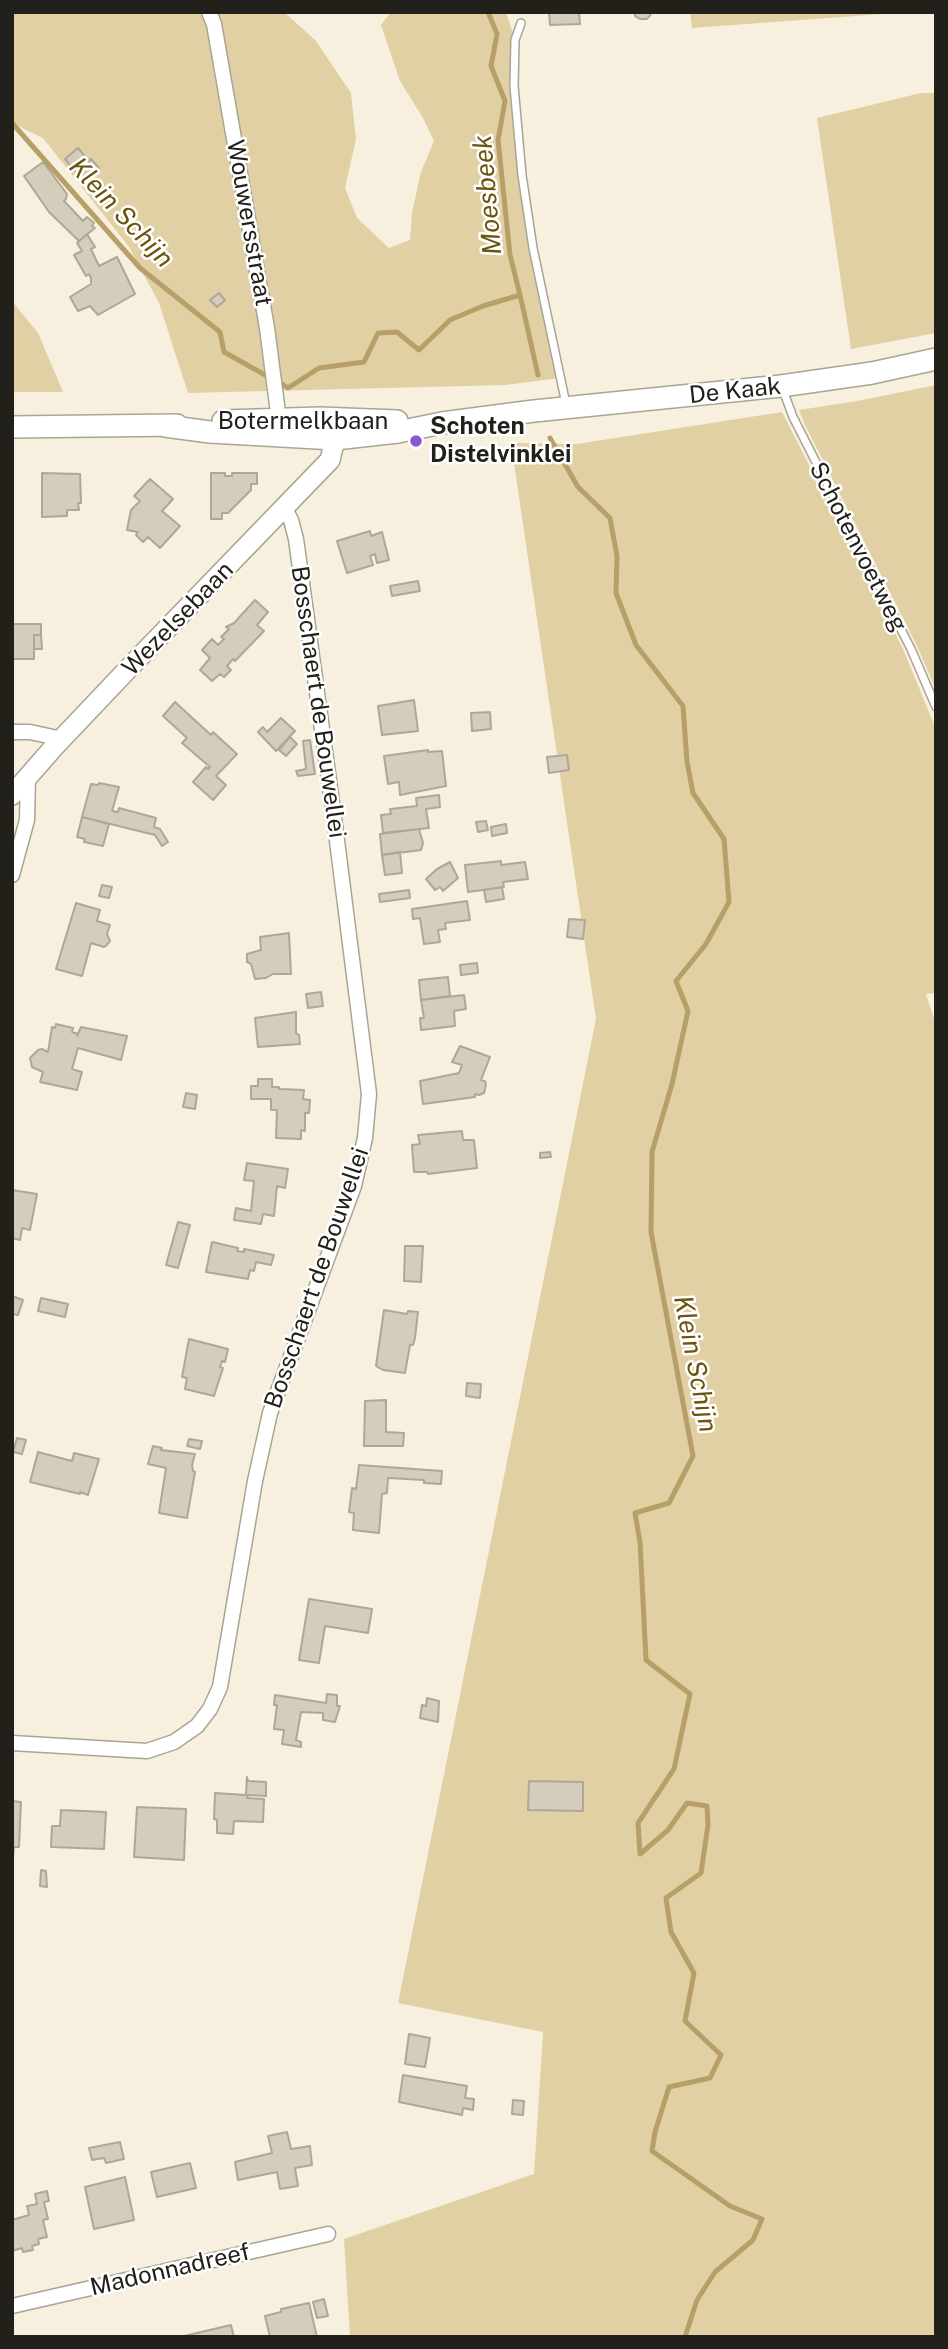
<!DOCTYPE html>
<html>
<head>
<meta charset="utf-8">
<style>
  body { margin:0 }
  #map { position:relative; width:948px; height:2349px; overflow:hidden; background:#f7f0de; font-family:"Public Sans",sans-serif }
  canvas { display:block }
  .frame { position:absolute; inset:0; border:14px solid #22201a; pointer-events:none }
</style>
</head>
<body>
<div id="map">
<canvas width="948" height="2349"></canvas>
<div class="frame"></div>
</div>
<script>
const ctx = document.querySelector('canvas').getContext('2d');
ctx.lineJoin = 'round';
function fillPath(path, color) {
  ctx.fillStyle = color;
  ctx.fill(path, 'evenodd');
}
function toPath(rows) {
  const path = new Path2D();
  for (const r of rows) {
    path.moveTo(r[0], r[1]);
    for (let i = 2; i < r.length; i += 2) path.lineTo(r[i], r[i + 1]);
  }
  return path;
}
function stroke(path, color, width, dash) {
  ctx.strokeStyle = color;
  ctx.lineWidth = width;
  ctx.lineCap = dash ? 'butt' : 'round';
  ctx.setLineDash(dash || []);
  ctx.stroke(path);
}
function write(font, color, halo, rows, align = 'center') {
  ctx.font = font + ' "Public Sans",sans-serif';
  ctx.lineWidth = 5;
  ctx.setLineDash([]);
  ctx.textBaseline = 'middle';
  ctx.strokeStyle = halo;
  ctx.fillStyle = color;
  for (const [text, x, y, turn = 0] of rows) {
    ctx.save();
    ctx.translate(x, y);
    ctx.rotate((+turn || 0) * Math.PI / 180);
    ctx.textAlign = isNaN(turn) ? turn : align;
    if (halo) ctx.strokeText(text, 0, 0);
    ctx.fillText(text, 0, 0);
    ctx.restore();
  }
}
const green = toPath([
  [12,12,284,12,316,41,351,93,356,139,345,188,357,218,389,248,410,240,412,213,421,172,434,141,423,118,400,81,381,25,391,12,506,12,515,40,514,86,522,175,560,378,505,385,188,393,159,303,129,247,43,138,12,123],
  [690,12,910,12,692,28],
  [921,93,936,93,936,333,851,349,817,118],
  [12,301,38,333,63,392,12,392],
  [936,385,936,690,917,646,805,425,799,410,857,401],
  [782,412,903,649,936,729,936,993,926,994,936,1025,936,2337,350,2337,344,2239,534,2174,543,2032,398,2003,596,1019,511,443,577,444]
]);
const stream = toPath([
  [488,12,497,34,491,66,505,101,498,140,510,255,520,295],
  [12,123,140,268,220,332,224,352,267,376],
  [282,384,288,388,319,368,364,362,378,333,397,332,419,350,450,320,483,306,520,295,538,375],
  [550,438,578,487,610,518,617,556,616,593,636,645,683,706,687,762,693,793,724,839,729,902,706,944,676,981,688,1011,672,1084,652,1152,651,1232,693,1456,669,1503,635,1513,640,1542,646,1660,690,1694,674,1769,638,1823,640,1854,668,1830,687,1803,707,1806,708,1825,701,1873,666,1898,671,1932,694,1973,685,2021,721,2055,710,2078,669,2087,655,2132,652,2151,730,2206,762,2219,753,2240,715,2272,697,2300,685,2337]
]);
const building = toPath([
  [549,12,579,12,580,24,550,25,549,12],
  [635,12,651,12,651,14,647,19,640,19,635,16,635,12],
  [78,148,89,161,91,159,99,168,84,181,65,159,78,148],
  [43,162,67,194,66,199,64,201,83,221,87,217,94,223,92,226,95,228,79,241,49,212,24,176,43,162],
  [87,234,95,247,91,249,99,266,117,257,135,294,98,315,90,306,78,311,70,297,91,284,91,278,89,274,86,276,74,255,82,251,77,243,87,234],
  [219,293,225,300,217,307,210,300,219,293],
  [42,473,80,474,81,503,78,503,79,510,67,510,67,516,42,517,42,473],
  [211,473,225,473,225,476,232,476,232,473,257,473,257,484,251,484,251,490,228,513,222,513,222,519,211,519,211,473],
  [150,479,173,499,162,511,180,526,160,548,148,537,143,542,136,535,138,532,127,530,131,510,140,501,134,496,150,479],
  [370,531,371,536,382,532,389,560,377,563,375,554,370,556,373,565,347,573,337,541,370,531],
  [418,581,420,591,392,596,390,586,418,581],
  [255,600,268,612,257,625,264,631,235,661,233,659,227,666,231,670,224,677,220,674,212,681,200,670,210,658,202,650,212,639,218,645,224,639,221,637,229,629,226,627,234,623,255,600],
  [12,624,41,624,41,635,34,635,34,659,12,659,12,624],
  [34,635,41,635,42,649,34,649,34,635],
  [414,700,418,731,382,735,378,706,414,700],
  [175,702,211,735,213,732,237,754,216,776,226,785,213,800,193,782,206,767,208,769,210,767,182,743,187,738,163,716,175,702],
  [490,712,491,729,472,731,471,713,490,712],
  [281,718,295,731,276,751,258,732,263,727,267,732,281,718],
  [290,737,297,744,286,756,279,750,290,737],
  [310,740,315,774,298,776,296,771,306,769,303,741,310,740],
  [428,750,428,752,442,751,446,786,400,795,399,782,388,784,384,756,428,750],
  [567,755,569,770,549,773,547,757,567,755],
  [99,783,119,787,112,811,118,812,119,808,156,818,154,827,160,829,168,842,162,846,155,835,82,817,91,784,98,785,99,783],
  [439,795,440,807,426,809,429,828,383,833,381,815,391,814,390,809,417,806,416,798,439,795],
  [82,817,109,824,103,846,84,842,85,839,77,837,82,817],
  [486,821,488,830,478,832,476,822,486,821],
  [506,824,507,833,492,836,491,827,506,824],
  [419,829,423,843,421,850,382,855,380,834,419,829],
  [400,852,402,873,385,875,382,855,400,852],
  [501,861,501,865,525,862,528,879,503,882,504,887,468,892,465,865,501,861],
  [450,862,458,878,443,891,440,887,435,890,426,879,437,869,450,862],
  [102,885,112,887,109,898,99,896,102,885],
  [502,887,504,899,486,902,484,890,502,887],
  [409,890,410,898,380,902,379,894,409,890],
  [467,901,470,920,445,923,446,929,438,930,440,942,424,944,420,918,413,919,412,909,467,901],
  [76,903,100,910,97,921,110,925,107,934,110,941,107,945,104,947,91,943,82,976,56,969,76,903],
  [569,919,585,920,583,939,567,937,569,919],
  [289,933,291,974,273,974,266,978,255,979,251,964,247,962,247,954,261,950,260,937,289,933],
  [477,963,478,973,461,975,460,965,477,963],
  [448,977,450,996,421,1000,419,980,448,977],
  [321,992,323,1006,308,1008,306,994,321,992],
  [464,995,466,1009,454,1011,455,1026,421,1030,420,1018,424,1018,421,1000,464,995],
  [296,1012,296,1033,299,1035,300,1044,258,1047,255,1018,296,1012],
  [56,1024,73,1028,72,1032,78,1034,77,1036,81,1027,127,1036,121,1060,78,1048,72,1069,82,1072,77,1090,40,1082,43,1072,32,1067,30,1058,38,1050,42,1049,48,1052,52,1027,55,1028,56,1024],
  [460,1046,490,1057,481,1080,485,1081,486,1085,484,1093,479,1095,475,1094,475,1097,423,1104,420,1081,459,1073,462,1065,452,1062,460,1046],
  [258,1079,272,1079,272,1087,279,1087,279,1089,304,1090,303,1099,310,1100,309,1113,305,1113,305,1131,301,1130,301,1139,276,1138,277,1110,271,1110,271,1099,251,1099,251,1086,258,1086,258,1079],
  [186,1093,197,1095,195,1109,183,1107,186,1093],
  [462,1131,463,1140,474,1140,477,1168,428,1174,427,1172,414,1172,412,1145,420,1144,418,1135,462,1131],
  [550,1152,551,1157,540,1158,540,1153,550,1152],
  [247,1163,288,1169,285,1188,277,1186,274,1216,263,1214,261,1224,234,1220,236,1208,251,1211,254,1181,244,1180,247,1163],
  [12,1190,37,1194,30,1230,22,1228,20,1240,12,1238,12,1190],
  [178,1222,190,1225,178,1268,166,1265,178,1222],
  [212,1242,238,1248,237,1251,244,1252,244,1249,274,1255,271,1265,256,1262,254,1271,250,1270,248,1279,206,1272,212,1242],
  [405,1246,423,1246,421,1282,404,1281,405,1246],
  [12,1296,23,1300,18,1315,12,1314,12,1296],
  [41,1298,68,1304,65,1317,38,1311,41,1298],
  [384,1310,407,1314,408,1311,418,1312,415,1338,413,1345,410,1345,405,1373,383,1370,376,1366,384,1310],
  [189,1339,228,1349,225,1362,222,1361,220,1367,223,1368,214,1396,185,1389,187,1378,182,1377,189,1339],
  [467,1383,481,1384,480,1398,466,1396,467,1383],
  [386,1400,386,1432,404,1433,403,1446,364,1446,365,1401,386,1400],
  [17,1438,26,1440,22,1454,13,1452,17,1438],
  [189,1439,202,1441,200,1449,187,1446,189,1439],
  [153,1446,162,1448,161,1450,195,1454,192,1465,193,1471,195,1472,187,1518,159,1513,166,1468,148,1464,153,1446],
  [38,1452,72,1461,74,1453,99,1459,88,1495,80,1492,80,1494,30,1482,38,1452],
  [359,1465,442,1471,441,1484,424,1483,424,1480,388,1478,387,1493,382,1494,379,1533,353,1530,354,1513,349,1512,352,1488,356,1489,359,1465],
  [309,1599,372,1609,368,1633,325,1626,319,1663,299,1660,309,1599],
  [327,1694,337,1695,337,1706,340,1706,335,1722,323,1720,323,1713,301,1712,296,1740,301,1742,301,1747,282,1744,284,1730,274,1729,277,1705,274,1705,275,1695,326,1703,327,1694],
  [427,1698,439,1701,438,1722,420,1718,422,1705,426,1706,427,1698],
  [247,1777,248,1781,266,1782,266,1796,248,1795,247,1798,264,1799,263,1822,234,1821,233,1834,217,1833,217,1820,214,1819,215,1793,246,1795,247,1777],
  [529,1781,583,1782,583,1811,528,1810,529,1781],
  [12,1801,21,1802,19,1847,14,1847,13,1858,12,1801],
  [137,1807,186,1809,184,1860,134,1857,137,1807],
  [61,1810,106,1812,104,1849,51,1847,52,1826,60,1826,61,1810],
  [41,1870,46,1871,47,1887,40,1886,41,1870],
  [409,2034,430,2038,425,2067,405,2064,409,2034],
  [403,2075,467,2086,465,2098,474,2099,473,2110,463,2108,462,2115,399,2102,403,2075],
  [513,2100,524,2101,523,2115,512,2114,513,2100],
  [287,2132,291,2149,310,2146,312,2165,295,2168,298,2186,280,2189,277,2172,238,2180,235,2162,272,2153,268,2136,287,2132],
  [120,2142,124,2159,106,2163,104,2158,92,2160,89,2148,120,2142],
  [190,2163,196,2188,157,2197,151,2172,190,2163],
  [125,2177,134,2220,94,2229,85,2187,125,2177],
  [47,2191,49,2201,44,2202,48,2219,43,2220,47,2237,38,2239,39,2244,32,2246,33,2250,23,2252,22,2248,12,2251,12,2220,29,2215,27,2206,37,2204,35,2194,47,2191],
  [324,2299,328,2316,317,2318,313,2302,324,2299],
  [309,2303,317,2337,270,2337,265,2316,281,2312,281,2309,309,2303],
  [231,2325,234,2337,184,2337,184,2336,231,2325]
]);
const service = toPath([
  [521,23,515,40,514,86,522,175,533,248,566,404],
  [783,390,793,417,911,649,936,707]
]);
const minor = toPath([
  [209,12,214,24,267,328,280,428],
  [12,732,30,732,62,739],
  [12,875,27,820,28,777],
  [12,1743,147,1751,174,1742,197,1726,210,1709,220,1687,255,1481,270,1413,354,1186,365,1138,369,1094,334,817,296,539,291,520,285,509],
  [12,2306,328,2234]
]);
const tertiary = toPath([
  [12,795,54,747,128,669,330,460,335,439]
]);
const secondary = toPath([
  [223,421,320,418,397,421],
  [165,426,210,432,335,439,398,432,442,423,534,411,781,386,872,373,936,359],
  [12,427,177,425]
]);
const markers = [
  [416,441,7,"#8759d2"]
];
const streetNames = [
  ["Wouwersstraat",249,223,80],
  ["De Kaak",735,391,-6],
  ["Botermelkbaan",303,422],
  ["Schotenvoetweg",858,547,63],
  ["Wezelsebaan",178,619,-46],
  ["Bosschaert de Bouwellei",318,702,82],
  ["Bosschaert de Bouwellei",317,1278,-71],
  ["Madonnadreef",170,2270,-13]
];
const poiNames = [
  ["Schoten",430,427],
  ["Distelvinklei",430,455]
];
const waterNames = [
  ["Moesbeek",488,195,-95],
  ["Klein Schijn",121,213,47],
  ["Klein Schijn",695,1364,79]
];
fillPath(green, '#e2d0a5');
stroke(stream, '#b7a068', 5);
fillPath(building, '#d4cdbc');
stroke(building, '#aea797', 2);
stroke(service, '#aaa494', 10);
stroke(minor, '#aaa494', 17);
stroke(tertiary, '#aaa494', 22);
stroke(secondary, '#aaa494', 24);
stroke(service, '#fff', 7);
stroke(minor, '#fff', 14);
stroke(tertiary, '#fff', 19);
stroke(secondary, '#fff', 21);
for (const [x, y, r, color] of markers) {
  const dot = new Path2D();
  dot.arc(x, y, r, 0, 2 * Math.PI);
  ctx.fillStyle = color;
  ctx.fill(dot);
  stroke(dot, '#fff', 2.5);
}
write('24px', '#22201a', '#fff', streetNames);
write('bold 24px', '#22201a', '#fff', poiNames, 'left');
write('italic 26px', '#6b540f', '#fff', waterNames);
</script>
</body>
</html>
